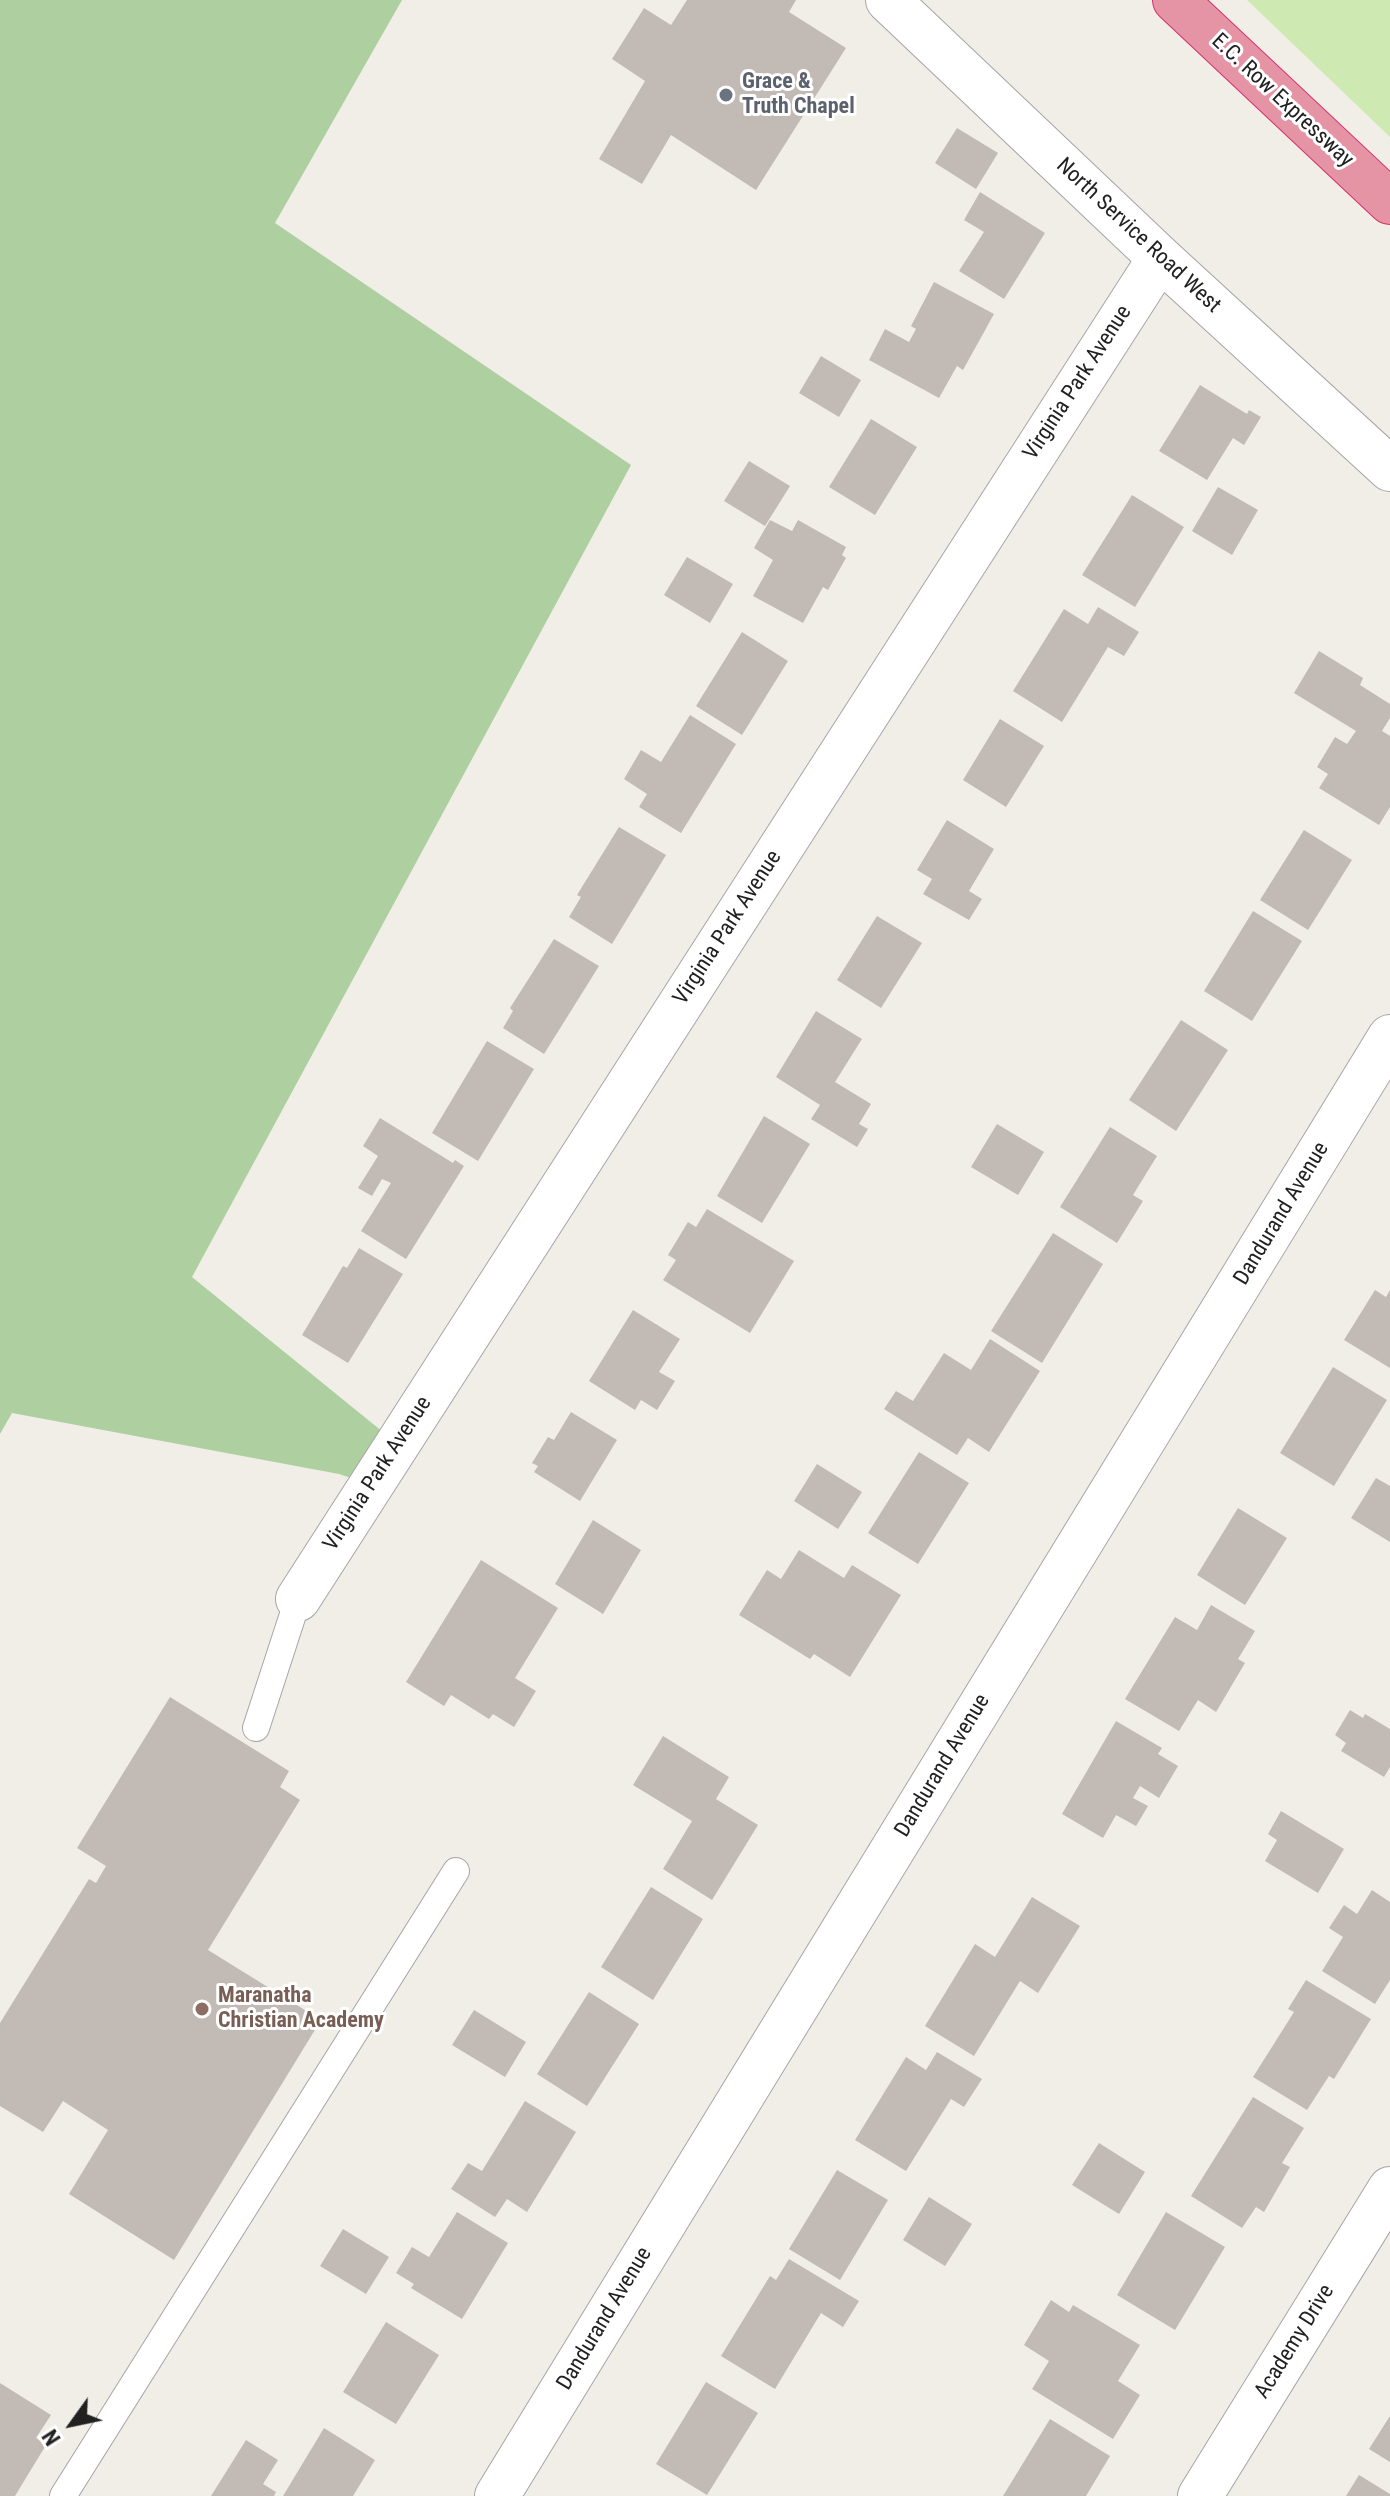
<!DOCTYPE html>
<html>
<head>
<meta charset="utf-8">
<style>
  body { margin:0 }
  #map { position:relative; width:1390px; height:2496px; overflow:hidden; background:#f1eee8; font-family:"Roboto Condensed",sans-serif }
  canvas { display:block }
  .north { position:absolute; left:32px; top:2384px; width:80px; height:80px; -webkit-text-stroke:6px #fff; paint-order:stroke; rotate:237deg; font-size:22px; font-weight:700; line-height:32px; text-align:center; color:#212121 }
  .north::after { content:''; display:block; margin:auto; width:28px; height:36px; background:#212121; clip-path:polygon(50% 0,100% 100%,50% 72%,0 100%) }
</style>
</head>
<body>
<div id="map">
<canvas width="1390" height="2496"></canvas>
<div class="north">N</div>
</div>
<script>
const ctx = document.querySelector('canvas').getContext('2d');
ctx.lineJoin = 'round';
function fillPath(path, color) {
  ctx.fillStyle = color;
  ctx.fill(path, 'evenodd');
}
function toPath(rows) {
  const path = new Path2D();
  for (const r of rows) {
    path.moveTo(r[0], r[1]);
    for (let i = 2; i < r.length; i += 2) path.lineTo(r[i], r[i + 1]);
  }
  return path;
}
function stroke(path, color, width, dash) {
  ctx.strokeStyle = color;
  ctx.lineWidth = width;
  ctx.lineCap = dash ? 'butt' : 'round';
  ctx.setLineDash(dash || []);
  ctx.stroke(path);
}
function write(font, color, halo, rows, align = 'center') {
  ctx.font = font + ' "Roboto Condensed",sans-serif';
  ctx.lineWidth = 6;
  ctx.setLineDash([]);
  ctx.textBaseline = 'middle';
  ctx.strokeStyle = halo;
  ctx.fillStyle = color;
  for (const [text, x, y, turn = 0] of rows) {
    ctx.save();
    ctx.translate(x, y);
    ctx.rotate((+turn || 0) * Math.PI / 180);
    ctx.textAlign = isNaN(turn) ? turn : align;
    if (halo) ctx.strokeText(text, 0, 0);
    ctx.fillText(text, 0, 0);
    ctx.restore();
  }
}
const grass = toPath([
  [1247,0,1390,0,1390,137]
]);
const forest = toPath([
  [0,0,402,0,275,223,631,465,192,1277,399,1445,372,1485,339,1474,12,1413,0,1434]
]);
const building = toPath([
  [687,0,796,0,789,12,846,48,756,190,671,135,642,184,599,159,645,81,612,59,644,8,671,25],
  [957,128,998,153,976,189,935,163],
  [980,192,1045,233,1004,299,959,271,984,232,964,220],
  [934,282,994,314,963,370,957,366,939,398,869,360,885,329,909,342,916,329,911,326],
  [821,356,861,380,839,417,799,393],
  [1200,385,1247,414,1249,410,1261,417,1244,445,1233,438,1207,480,1159,451],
  [871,419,917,447,875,515,829,487],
  [749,461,790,486,765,526,724,501],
  [1218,487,1258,510,1232,555,1192,531],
  [1132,495,1184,527,1135,607,1082,575],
  [770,520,792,531,798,520,846,547,842,555,846,558,828,590,823,587,803,623,753,596,773,560,754,548],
  [687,557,733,584,710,623,664,595],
  [1098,607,1139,632,1124,656,1108,647,1062,722,1013,691,1064,609,1088,624],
  [742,632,788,661,742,735,696,706],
  [1319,651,1363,678,1360,685,1390,704,1390,718,1382,731,1390,736,1390,807,1379,825,1319,788,1328,774,1317,767,1335,737,1347,744,1356,731,1294,693],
  [690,715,736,744,681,833,639,807,647,794,624,779,641,750,661,762],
  [1000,719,1044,746,1006,807,963,780],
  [947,820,994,849,969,891,982,899,969,920,923,894,932,879,917,870],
  [619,827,666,855,612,944,569,917,581,897,577,895],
  [1304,830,1352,860,1308,930,1260,900],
  [1253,911,1302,941,1252,1021,1204,991],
  [877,916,922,943,881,1008,837,980],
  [554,939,599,966,544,1054,503,1028,513,1011,510,1008],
  [816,1011,862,1039,835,1082,871,1104,859,1124,868,1129,857,1147,811,1119,820,1105,776,1077],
  [1181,1020,1228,1050,1176,1131,1129,1100],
  [487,1041,534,1069,478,1161,432,1133],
  [764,1116,810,1144,762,1223,717,1196],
  [380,1118,453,1163,455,1160,464,1166,406,1259,361,1231,391,1183,382,1179,372,1196,358,1188,378,1156,363,1146],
  [997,1124,1044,1152,1018,1195,971,1167],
  [1110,1127,1157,1156,1133,1195,1143,1201,1117,1243,1060,1207],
  [707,1209,794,1261,750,1333,663,1280,676,1260,668,1255,688,1222,696,1227],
  [1053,1233,1103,1264,1042,1363,991,1331],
  [359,1248,403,1274,348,1363,302,1335,343,1266,347,1268],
  [1375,1290,1386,1297,1390,1290,1390,1368,1344,1340],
  [633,1310,680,1339,659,1372,675,1381,657,1410,641,1400,635,1410,589,1381],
  [990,1339,1040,1371,989,1452,968,1438,957,1455,884,1409,896,1391,913,1401,944,1353,971,1370],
  [1333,1367,1387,1400,1334,1486,1280,1453],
  [571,1412,617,1440,580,1501,534,1472,538,1466,532,1463,548,1437,554,1440],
  [919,1452,969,1483,918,1564,868,1533],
  [817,1464,862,1492,838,1529,794,1501],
  [1376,1478,1390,1486,1390,1542,1351,1518],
  [1238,1508,1287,1538,1245,1605,1197,1575],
  [593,1520,641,1550,603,1614,555,1584],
  [799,1550,844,1578,852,1565,901,1595,850,1677,814,1654,810,1659,739,1615,767,1570,781,1579],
  [481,1560,558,1608,515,1678,536,1691,514,1727,493,1714,489,1719,451,1695,444,1706,406,1682],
  [1211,1605,1255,1631,1238,1659,1245,1663,1216,1712,1198,1700,1179,1731,1125,1699,1175,1617,1197,1630],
  [170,1697,289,1771,280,1787,300,1800,208,1950,321,2020,174,2260,69,2194,108,2130,63,2101,43,2132,0,2106,0,2023,89,1879,96,1883,106,1866,77,1848],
  [1350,1710,1363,1718,1365,1714,1390,1729,1390,1767,1384,1777,1341,1751,1346,1743,1335,1735],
  [1116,1721,1162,1748,1158,1754,1178,1766,1159,1798,1140,1786,1133,1798,1148,1806,1136,1826,1116,1815,1103,1838,1062,1814],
  [663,1736,729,1777,716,1799,758,1825,712,1900,663,1869,692,1821,633,1785],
  [1281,1811,1344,1849,1318,1893,1265,1861,1277,1840,1268,1834],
  [651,1887,703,1919,653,2000,601,1967],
  [1372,1890,1390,1902,1390,1980,1375,2004,1322,1971,1343,1937,1329,1928,1344,1905,1357,1914],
  [1032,1897,1080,1926,1038,1993,1020,1981,974,2056,925,2026,975,1944,995,1957],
  [1306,1980,1371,2019,1334,2079,1329,2076,1307,2110,1253,2077,1294,2012,1288,2009],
  [589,1992,639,2024,587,2106,537,2074],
  [474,2010,526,2042,505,2077,452,2045],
  [937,2052,982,2079,964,2107,951,2099,906,2171,855,2140,906,2057,926,2070],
  [1253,2097,1304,2128,1282,2163,1290,2167,1264,2212,1256,2207,1242,2228,1191,2196],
  [525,2101,576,2132,527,2212,507,2199,495,2217,451,2189,468,2163,482,2171],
  [1099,2143,1145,2172,1119,2214,1072,2185],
  [837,2170,888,2200,840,2280,789,2249],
  [929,2197,972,2224,945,2266,903,2240],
  [457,2212,508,2243,462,2319,411,2288,414,2284,396,2273,412,2247,429,2257],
  [1166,2212,1225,2247,1175,2330,1117,2295],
  [343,2229,389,2257,366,2294,320,2266],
  [789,2259,859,2301,843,2327,821,2313,775,2389,721,2356,770,2276,776,2280],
  [1051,2300,1069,2312,1073,2305,1140,2345,1118,2381,1140,2395,1113,2439,1032,2389,1049,2361,1024,2345],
  [386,2322,439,2355,396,2424,343,2392],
  [706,2382,758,2413,707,2495,656,2464],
  [0,2383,51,2415,36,2438,46,2445,15,2496,0,2496],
  [1390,2416,1390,2462,1369,2449],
  [1050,2419,1110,2456,1086,2496,1003,2496],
  [324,2428,375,2460,353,2496,283,2496],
  [246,2440,278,2460,263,2484,276,2492,274,2496,211,2496],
  [1359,2475,1390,2494,1390,2496,1346,2496]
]);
const lane = toPath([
  [256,1728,298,1599],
  [63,2496,456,1871]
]);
const street = toPath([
  [888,0,1160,258,1390,469],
  [298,1599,1160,258],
  [497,2496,1390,1037],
  [1200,2496,1390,2189]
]);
const highway = toPath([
  [1175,0,1390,202]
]);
const markers = [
  [726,95,8,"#6b7280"],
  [202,2009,8,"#8d6e63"]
];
const worshipNames = [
  ["Grace &",742,82],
  ["Truth Chapel",742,107]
];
const streetNames = [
  ["E.C. Row Expressway",1282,101,43],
  ["North Service Road West",1138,236,43],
  ["Virginia Park Avenue",1078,383,-57],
  ["Virginia Park Avenue",728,928,-57],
  ["Dandurand Avenue",1282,1214,-59],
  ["Virginia Park Avenue",378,1474,-57],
  ["Dandurand Avenue",943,1766,-59],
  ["Dandurand Avenue",605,2319,-59],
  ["Academy Drive",1295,2342,-58]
];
const educationNames = [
  ["Maranatha",218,1996],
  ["Christian Academy",218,2021]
];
fillPath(grass, '#cee9b1');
fillPath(forest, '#aecf9f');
fillPath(building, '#c2bab5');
stroke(lane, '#a5a5a5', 28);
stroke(street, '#a5a5a5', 46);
stroke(highway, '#d62f6d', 46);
stroke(lane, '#fff', 26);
stroke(street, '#fff', 44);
stroke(highway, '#e594a5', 44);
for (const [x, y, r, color] of markers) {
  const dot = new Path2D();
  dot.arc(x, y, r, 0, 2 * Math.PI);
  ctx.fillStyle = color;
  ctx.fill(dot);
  stroke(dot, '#fff', 3);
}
write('bold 22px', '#5b616d', '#fff', worshipNames, 'left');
write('22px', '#212121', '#fff', streetNames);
write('bold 22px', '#785e54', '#fff', educationNames, 'left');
</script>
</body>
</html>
